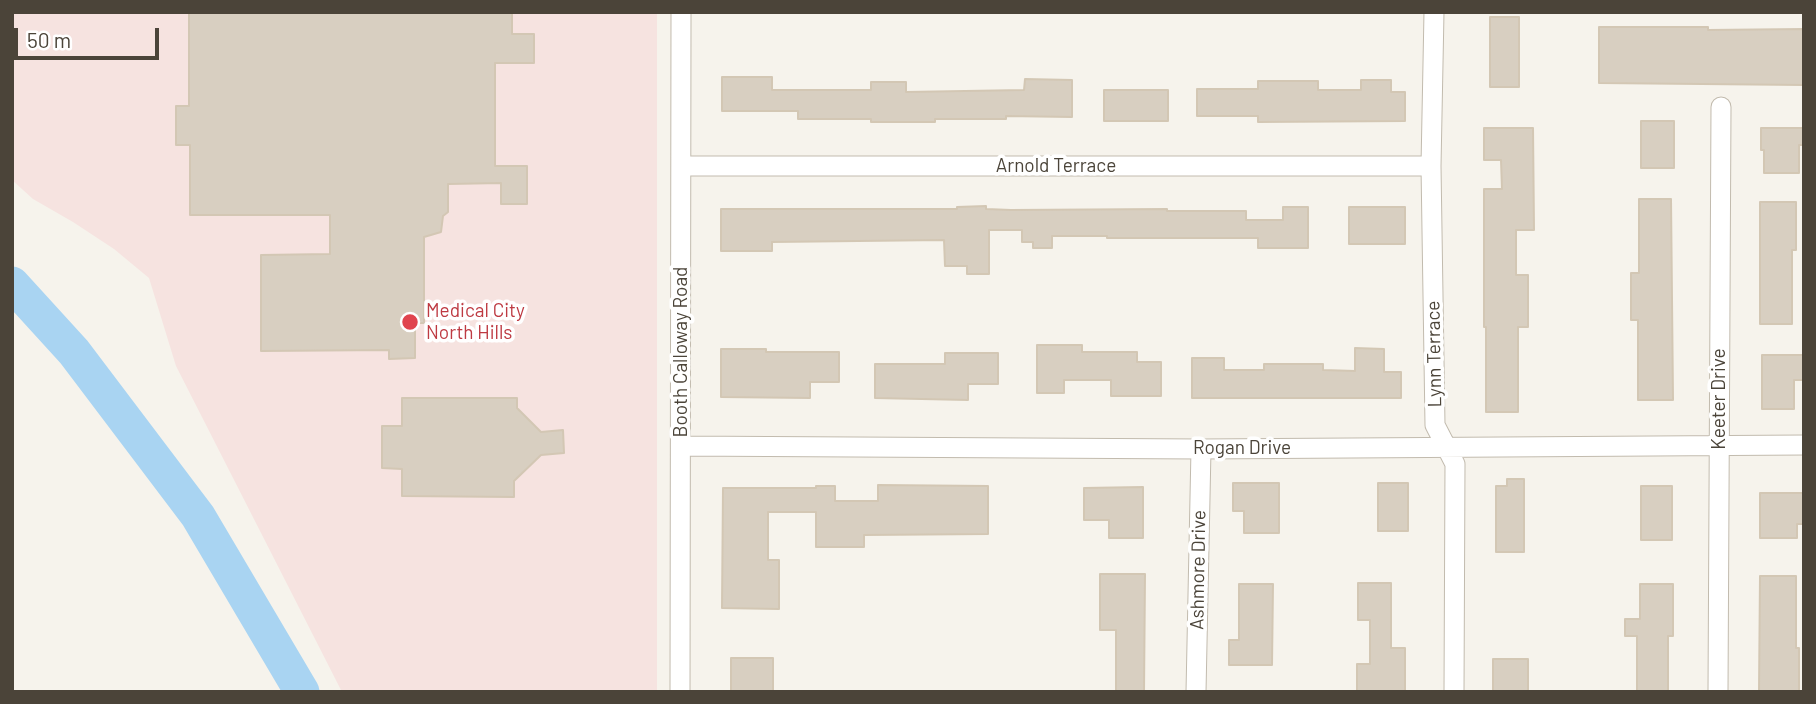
<!DOCTYPE html>
<html>
<head>
<meta charset="utf-8">
<style>
  body { margin:0 }
  #map { position:relative; width:1816px; height:704px; overflow:hidden; background:#f6f3ec; font-family:Barlow,sans-serif }
  canvas { display:block }
  .frame { position:absolute; inset:0; border:14px solid #4b4439; pointer-events:none }
  .scale { position:absolute; left:14px; top:28px; width:145px; height:32px; box-sizing:border-box; border:4px solid #4b4439; border-top:0; padding-left:9px; font-size:21px; line-height:24px; white-space:nowrap; color:#4b4439; -webkit-text-stroke:5px #fff; paint-order:stroke }
</style>
</head>
<body>
<div id="map">
<canvas width="1816" height="704"></canvas>
<div class="frame"></div>
<div class="scale">50 m</div>
</div>
<script>
const ctx = document.querySelector('canvas').getContext('2d');
ctx.lineJoin = 'round';
function fillPath(path, color) {
  ctx.fillStyle = color;
  ctx.fill(path, 'evenodd');
}
function toPath(rows) {
  const path = new Path2D();
  for (const r of rows) {
    path.moveTo(r[0], r[1]);
    for (let i = 2; i < r.length; i += 2) path.lineTo(r[i], r[i + 1]);
  }
  return path;
}
function stroke(path, color, width, dash) {
  ctx.strokeStyle = color;
  ctx.lineWidth = width;
  ctx.lineCap = dash ? 'butt' : 'round';
  ctx.setLineDash(dash || []);
  ctx.stroke(path);
}
function write(font, color, halo, rows, align = 'center') {
  ctx.font = font + ' Barlow,sans-serif';
  ctx.lineWidth = 7;
  ctx.setLineDash([]);
  ctx.textBaseline = 'middle';
  ctx.strokeStyle = halo;
  ctx.fillStyle = color;
  for (const [text, x, y, turn = 0] of rows) {
    ctx.save();
    ctx.translate(x, y);
    ctx.rotate((+turn || 0) * Math.PI / 180);
    ctx.textAlign = isNaN(turn) ? turn : align;
    if (halo) ctx.strokeText(text, 0, 0);
    ctx.fillText(text, 0, 0);
    ctx.restore();
  }
}
const medical = toPath([
  [12,12,657,12,657,692,342,692,176,366,149,278,114,249,73,222,33,199,12,180]
]);
const river = toPath([
  [12,284,74,352,198,516,302,692]
]);
const building = toPath([
  [189,12,512,12,512,34,534,34,534,63,495,63,495,166,527,166,527,204,501,204,501,183,448,184,448,212,443,216,441,232,424,237,424,323,415,323,415,358,389,359,389,350,261,351,261,255,330,254,330,215,190,215,190,145,176,145,176,106,189,106,189,12],
  [1490,17,1519,17,1519,87,1490,87,1490,17],
  [1599,27,1708,27,1708,30,1804,29,1804,85,1599,83,1599,27],
  [722,77,772,77,772,90,871,90,871,82,906,82,906,92,1024,90,1025,79,1072,80,1072,117,1006,116,1006,119,935,119,935,122,871,122,871,119,798,119,798,111,722,111,722,77],
  [1361,80,1391,80,1391,92,1405,92,1405,121,1258,122,1258,116,1197,116,1197,89,1258,89,1258,81,1318,81,1318,90,1361,90,1361,80],
  [1104,90,1168,90,1168,121,1104,121,1104,90],
  [1641,121,1674,121,1674,168,1641,168,1641,121],
  [1484,128,1533,128,1534,230,1516,230,1516,275,1528,275,1528,327,1518,327,1518,412,1486,412,1486,327,1484,327,1484,189,1502,189,1501,160,1484,160,1484,128],
  [1761,128,1804,128,1804,145,1799,145,1799,173,1764,173,1764,150,1761,150,1761,128],
  [1639,199,1671,199,1673,400,1638,400,1638,320,1631,320,1631,273,1639,273,1639,199],
  [1760,202,1796,202,1796,250,1792,250,1792,324,1760,324,1760,202],
  [986,206,986,209,1011,210,1167,209,1167,211,1246,211,1246,220,1283,220,1283,207,1308,207,1308,248,1258,248,1258,238,1107,238,1107,236,1052,236,1052,248,1033,248,1033,242,1022,242,1022,230,989,230,989,274,967,274,967,266,945,266,944,240,772,242,772,251,721,251,721,209,957,209,957,207,986,206],
  [1349,207,1405,207,1405,244,1349,244,1349,207],
  [1037,345,1082,345,1082,352,1137,352,1137,362,1161,362,1161,396,1111,396,1111,380,1064,380,1064,393,1037,393,1037,345],
  [1355,348,1384,349,1384,372,1401,372,1401,398,1192,398,1192,358,1224,358,1224,370,1264,370,1264,364,1323,364,1323,370,1355,371,1355,348],
  [721,349,766,349,766,352,839,352,839,382,810,382,810,398,721,397,721,349],
  [945,353,998,353,998,384,968,384,968,400,875,398,875,364,945,364,945,353],
  [1762,355,1804,355,1804,380,1794,380,1794,409,1762,409,1762,355],
  [402,398,517,398,517,408,541,432,563,430,564,453,541,455,514,481,514,497,402,496,402,469,382,468,382,426,402,426,402,398],
  [1507,479,1524,479,1524,552,1496,552,1496,486,1507,486,1507,479],
  [1233,483,1279,483,1279,533,1244,533,1244,511,1233,511,1233,483],
  [1378,483,1408,483,1408,531,1378,531,1378,483],
  [878,485,988,486,988,534,864,535,864,547,816,547,816,512,768,512,768,560,779,560,779,609,722,608,723,488,816,488,816,486,835,486,835,501,878,501,878,485],
  [1641,486,1672,486,1672,540,1641,540,1641,486],
  [1143,487,1143,538,1109,538,1109,520,1084,520,1084,488,1143,487],
  [1760,493,1804,493,1804,524,1797,524,1797,538,1760,538,1760,493],
  [1100,574,1145,574,1144,692,1116,692,1116,630,1100,630,1100,574],
  [1760,576,1796,576,1796,648,1799,648,1799,692,1759,692,1760,576],
  [1358,583,1391,583,1391,648,1405,648,1405,692,1357,692,1357,664,1370,664,1370,620,1358,620,1358,583],
  [1239,584,1273,584,1272,665,1229,665,1229,640,1239,640,1239,584],
  [1640,584,1673,584,1673,636,1668,636,1668,692,1637,692,1637,636,1625,636,1625,619,1640,619,1640,584],
  [731,658,773,658,773,692,731,692,731,658],
  [1493,659,1528,659,1528,692,1493,692,1493,659]
]);
const minor = toPath([
  [1434,12,1431,166,1435,425,1455,464,1454,692],
  [681,166,1431,166],
  [681,446,1201,449,1804,445],
  [680,692,681,12],
  [1196,692,1201,449],
  [1718,692,1721,107]
]);
const markers = [
  [410,322,9,"#e0444e"]
];
const streetNames = [
  ["Arnold Terrace",1056,166],
  ["Booth Calloway Road",681,352,-90],
  ["Lynn Terrace",1434,354,-91],
  ["Keeter Drive",1719,399,-90],
  ["Rogan Drive",1242,448],
  ["Ashmore Drive",1198,570,-89]
];
const healthNames = [
  ["Medical City",426,311],
  ["North Hills",426,333]
];
fillPath(medical, '#f6e3e0');
stroke(river, '#a9d4f2', 35);
fillPath(building, '#d8cfc1');
stroke(building, '#d3c7b4', 2);
stroke(minor, '#c2bbae', 21);
stroke(minor, '#fff', 19);
for (const [x, y, r, color] of markers) {
  const dot = new Path2D();
  dot.arc(x, y, r, 0, 2 * Math.PI);
  ctx.fillStyle = color;
  ctx.fill(dot);
  stroke(dot, '#fff', 2.5);
}
write('19px', '#4b4439', '#fff', streetNames);
write('19px', '#be3a42', '#fff', healthNames, 'left');
</script>
</body>
</html>
